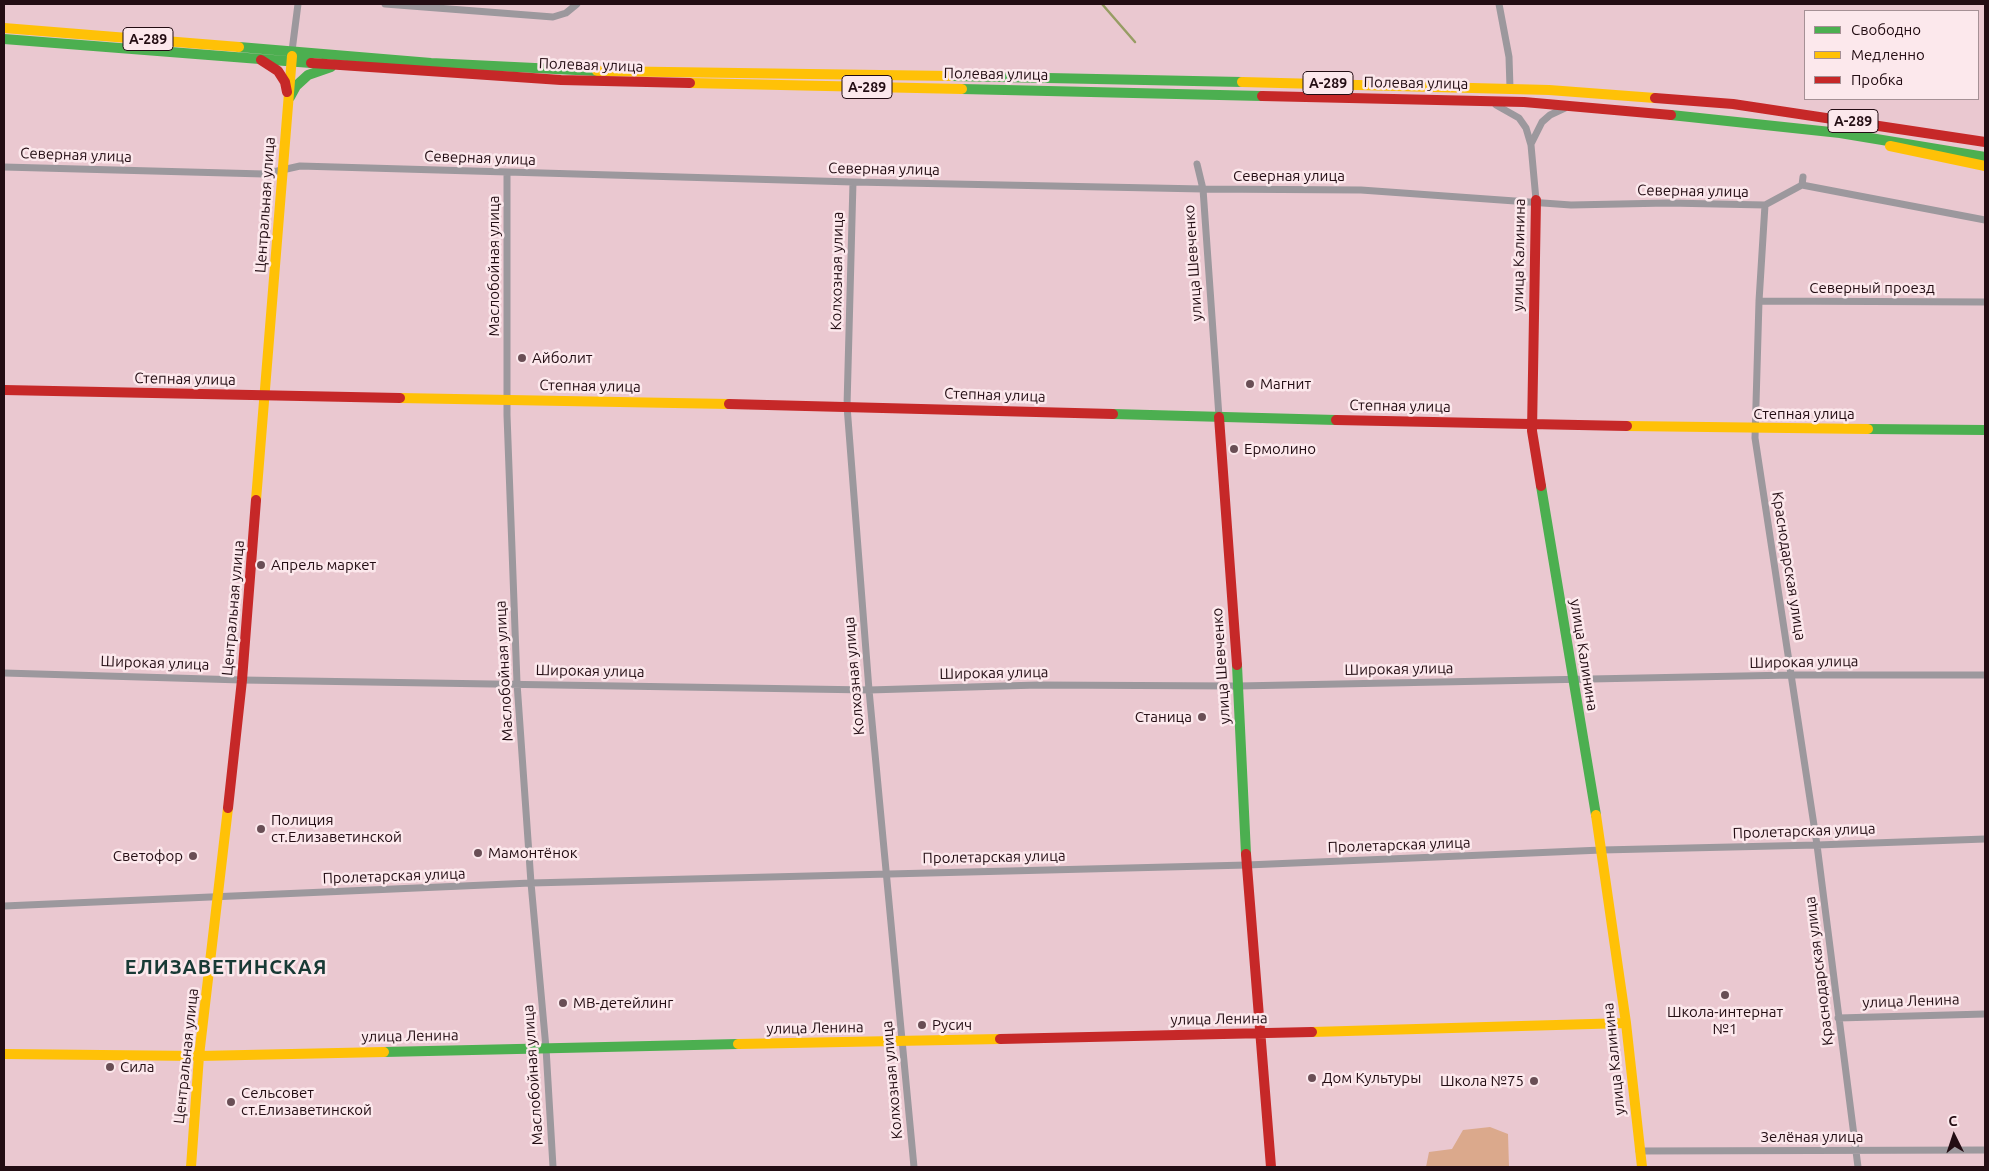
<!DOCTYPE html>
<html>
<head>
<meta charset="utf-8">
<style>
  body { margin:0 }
  #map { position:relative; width:1989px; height:1171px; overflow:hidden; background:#eac8d0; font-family:Ubuntu,sans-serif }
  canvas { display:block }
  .frame { position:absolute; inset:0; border:5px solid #230d13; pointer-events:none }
  .legend { position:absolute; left:1804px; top:10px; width:175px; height:90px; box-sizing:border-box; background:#fce8ec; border:1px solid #a59095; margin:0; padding:6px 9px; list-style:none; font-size:15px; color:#230d13 }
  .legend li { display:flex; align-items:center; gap:10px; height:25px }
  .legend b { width:25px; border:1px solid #a59095 }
  .north { position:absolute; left:1929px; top:1111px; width:50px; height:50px; -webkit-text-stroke:4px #fce8ec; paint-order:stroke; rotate:356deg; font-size:14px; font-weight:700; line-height:20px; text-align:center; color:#230d13 }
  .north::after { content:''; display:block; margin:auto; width:18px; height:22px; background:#230d13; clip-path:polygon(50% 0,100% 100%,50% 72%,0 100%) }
</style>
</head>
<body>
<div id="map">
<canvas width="1989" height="1171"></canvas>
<div class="frame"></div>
<ul class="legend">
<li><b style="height:6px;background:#4caf50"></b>Свободно</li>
<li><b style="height:6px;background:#ffc107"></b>Медленно</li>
<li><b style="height:6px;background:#c62828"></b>Пробка</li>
</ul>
<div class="north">С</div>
</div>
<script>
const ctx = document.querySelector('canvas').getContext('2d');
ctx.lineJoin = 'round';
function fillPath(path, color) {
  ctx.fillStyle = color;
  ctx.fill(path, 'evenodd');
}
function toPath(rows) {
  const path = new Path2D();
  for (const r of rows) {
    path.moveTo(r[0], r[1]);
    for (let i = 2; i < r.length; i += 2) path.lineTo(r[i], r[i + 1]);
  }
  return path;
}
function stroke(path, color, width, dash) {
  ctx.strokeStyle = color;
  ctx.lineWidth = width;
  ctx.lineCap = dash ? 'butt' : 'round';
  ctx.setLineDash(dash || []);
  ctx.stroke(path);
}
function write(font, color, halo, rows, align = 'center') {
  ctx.font = font + ' Ubuntu,sans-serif';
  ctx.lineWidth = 5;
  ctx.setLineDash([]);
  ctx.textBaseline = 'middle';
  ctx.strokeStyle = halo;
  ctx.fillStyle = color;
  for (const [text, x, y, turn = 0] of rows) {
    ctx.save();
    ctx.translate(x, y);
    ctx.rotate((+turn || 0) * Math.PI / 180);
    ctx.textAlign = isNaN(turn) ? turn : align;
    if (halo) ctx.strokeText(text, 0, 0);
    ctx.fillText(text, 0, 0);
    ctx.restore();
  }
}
const green = toPath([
  [1490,1127,1508,1134,1509,1167,1426,1167,1429,1152,1452,1149,1463,1130]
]);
const stream = toPath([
  [1102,4,1135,42]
]);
const street = toPath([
  [385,4,553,17,566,13,577,4],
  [1499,4,1509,57,1510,88],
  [292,51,298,4],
  [1496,105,1519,118,1526,128,1531,145,1536,200],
  [1531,144,1542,122,1550,115,1565,108],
  [1197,164,1203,189,1219,417],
  [4,167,264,174,300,166,853,182,1203,189,1361,190,1571,205,1668,203,1765,205],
  [507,173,507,415,517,683,531,883,546,1048,553,1167],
  [853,182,847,406,869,690,914,1167],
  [1802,185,1985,220],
  [1765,205,1759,301,1755,438,1817,845,1858,1167],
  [1765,205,1802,185,1803,177],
  [1759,301,1985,302],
  [4,673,242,680,869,690,1038,685,1238,686,1792,675,1985,675],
  [4,906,531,883,1247,865,1602,850,1817,845,1985,839],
  [1838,1018,1985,1014],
  [1639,1151,1985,1150]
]);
const fast = toPath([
  [4,39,311,63],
  [239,47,431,63,597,71],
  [951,76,1242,82],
  [962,89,1262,96],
  [290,97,296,86,308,75,331,67],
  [1671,115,1840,133,1985,157],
  [1113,414,1336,420],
  [1868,429,1985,430],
  [1541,486,1596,815],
  [1237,665,1246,854],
  [384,1052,738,1044]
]);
const slow = toPath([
  [4,28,239,47],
  [597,71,951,76],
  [1242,82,1549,90,1655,98],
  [690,83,962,89],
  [1890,146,1985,166],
  [400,398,729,404],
  [1627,426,1868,429],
  [256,500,292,56],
  [1596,815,1626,1023,1642,1167],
  [1312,1032,1626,1023],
  [738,1044,1000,1039],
  [4,1054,199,1056,384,1052],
  [191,1167,199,1056,228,808]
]);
const jam = toPath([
  [261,60,278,71,285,82,287,92],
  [311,63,561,80,690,83],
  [1262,96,1524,102,1671,115],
  [1655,98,1733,104,1985,142],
  [1536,200,1532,431,1541,486],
  [4,390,400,398],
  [729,404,1113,414],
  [1219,417,1237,665],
  [1336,420,1627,426],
  [228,808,242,680,256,500],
  [1246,854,1271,1167],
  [1000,1039,1312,1032]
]);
const markers = [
  [522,358,5,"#694e55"],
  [1250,384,5,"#694e55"],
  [1234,449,5,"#694e55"],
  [261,565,5,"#694e55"],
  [1202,717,5,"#694e55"],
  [261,829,5,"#694e55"],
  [478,853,5,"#694e55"],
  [193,856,5,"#694e55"],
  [1725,995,5,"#694e55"],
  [563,1003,5,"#694e55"],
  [922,1025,5,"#694e55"],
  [110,1067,5,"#694e55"],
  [1312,1078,5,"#694e55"],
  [1534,1081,5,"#694e55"],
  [231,1102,5,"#694e55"]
];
const shields = [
  [148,39,50],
  [1328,83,50],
  [867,87,50],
  [1853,121,50]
];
const shieldNames = [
  ["А-289",148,39],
  ["А-289",1328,83],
  ["А-289",867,87],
  ["А-289",1853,121]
];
const streetNames = [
  ["Полевая улица",591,65,2],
  ["Полевая улица",996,74,1],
  ["Полевая улица",1416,83,1],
  ["Северная улица",76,155,2],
  ["Северная улица",480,158,2],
  ["Северная улица",884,169,1],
  ["Северная улица",1289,176],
  ["Северная улица",1693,191,1],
  ["Центральная улица",265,205,-86],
  ["улица Калинина",1519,255,-89],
  ["улица Шевченко",1193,263,-94],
  ["Маслобойная улица",494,266,-90],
  ["Колхозная улица",837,271,-89],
  ["Северный проезд",1872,288],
  ["Степная улица",185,379,1],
  ["Степная улица",590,386,1],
  ["Степная улица",995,395,2],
  ["Степная улица",1400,406,1],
  ["Степная улица",1804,414],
  ["Краснодарская улица",1789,566,81],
  ["Центральная улица",233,608,-85],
  ["улица Калинина",1584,655,81],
  ["Широкая улица",1804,662,-1],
  ["Широкая улица",155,663,2],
  ["улица Шевченко",1221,666,-94],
  ["Широкая улица",1399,669,-1],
  ["Маслобойная улица",504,671,-93],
  ["Широкая улица",590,671,1],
  ["Широкая улица",994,673,-1],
  ["Колхозная улица",854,676,-95],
  ["Пролетарская улица",1804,831,-2],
  ["Пролетарская улица",1399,845,-2],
  ["Пролетарская улица",994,857,-1],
  ["Пролетарская улица",394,876,-2],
  ["Краснодарская улица",1819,971,-97],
  ["улица Ленина",1911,1001,-2],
  ["улица Ленина",1219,1019,-1],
  ["улица Ленина",815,1028,-1],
  ["улица Ленина",410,1036,-1],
  ["Центральная улица",186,1056,-84],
  ["улица Калинина",1614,1059,-96],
  ["Маслобойная улица",533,1075,-94],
  ["Колхозная улица",892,1080,-95],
  ["Зелёная улица",1812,1137]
];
const poiNames = [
  ["Айболит",532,358],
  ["Магнит",1260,384],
  ["Ермолино",1244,449],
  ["Апрель маркет",271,565],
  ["Станица",1192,717,"right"],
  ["Полиция",271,820],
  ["ст.Елизаветинской",271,837],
  ["Мамонтёнок",488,853],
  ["Светофор",183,856,"right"],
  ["MB-детейлинг",573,1003],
  ["Школа-интернат",1725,1012,"center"],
  ["№1",1725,1029,"center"],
  ["Русич",932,1025],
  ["Сила",120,1067],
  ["Дом Культуры",1322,1078],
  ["Школа №75",1524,1081,"right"],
  ["Сельсовет",241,1093],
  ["ст.Елизаветинской",241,1110]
];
const districtNames = [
  ["ЕЛИЗАВЕТИНСКАЯ",226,967]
];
fillPath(green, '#dba98c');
stroke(stream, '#979d64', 2.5);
stroke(street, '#9c989d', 7);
stroke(fast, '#4caf50', 10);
stroke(slow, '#ffc107', 10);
stroke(jam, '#c62828', 10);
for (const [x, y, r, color] of markers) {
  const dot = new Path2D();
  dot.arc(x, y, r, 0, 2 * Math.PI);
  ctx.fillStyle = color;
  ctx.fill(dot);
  stroke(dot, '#fce8ec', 2);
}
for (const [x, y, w] of shields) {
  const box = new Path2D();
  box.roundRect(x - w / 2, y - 11.5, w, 23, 4);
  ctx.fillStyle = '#fce8ec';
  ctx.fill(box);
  stroke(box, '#230d13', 1);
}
write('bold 14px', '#230d13', null, shieldNames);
write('15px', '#230d13', '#fce8ec', streetNames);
write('15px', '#230d13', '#fce8ec', poiNames, 'left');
ctx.letterSpacing = '1px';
write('bold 20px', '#183a35', '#fce8ec', districtNames);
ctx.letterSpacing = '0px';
</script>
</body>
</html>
